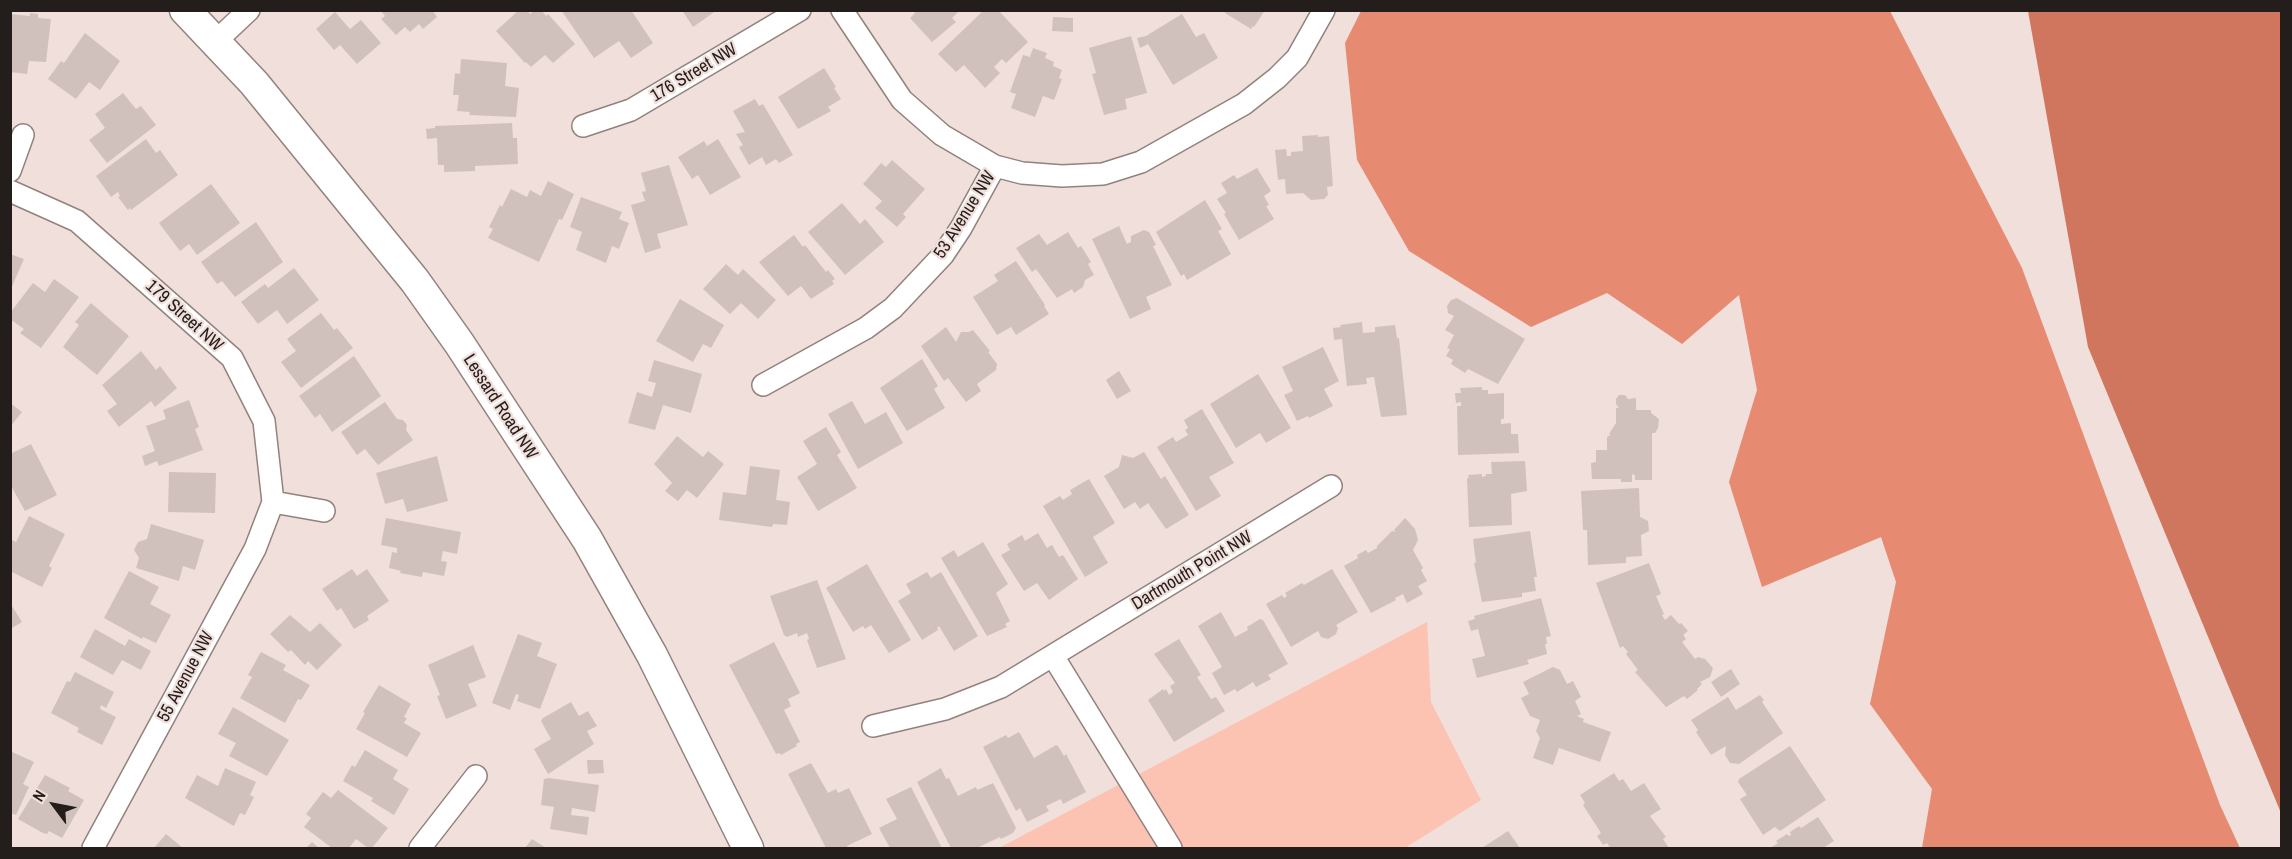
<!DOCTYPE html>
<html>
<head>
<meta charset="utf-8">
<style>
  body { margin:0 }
  #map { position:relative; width:2292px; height:859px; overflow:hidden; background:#f0dfda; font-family:"Archivo Narrow",sans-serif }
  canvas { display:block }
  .frame { position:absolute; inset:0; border:12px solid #231d1b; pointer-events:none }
  .north { position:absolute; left:24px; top:775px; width:60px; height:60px; -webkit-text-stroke:4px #f0dfda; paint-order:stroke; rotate:302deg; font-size:16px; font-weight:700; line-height:24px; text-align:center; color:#231d1b }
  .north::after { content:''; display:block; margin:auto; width:21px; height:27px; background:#231d1b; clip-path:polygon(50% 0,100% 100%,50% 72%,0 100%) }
</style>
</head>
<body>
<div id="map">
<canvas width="2292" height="859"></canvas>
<div class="frame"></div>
<div class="north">N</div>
</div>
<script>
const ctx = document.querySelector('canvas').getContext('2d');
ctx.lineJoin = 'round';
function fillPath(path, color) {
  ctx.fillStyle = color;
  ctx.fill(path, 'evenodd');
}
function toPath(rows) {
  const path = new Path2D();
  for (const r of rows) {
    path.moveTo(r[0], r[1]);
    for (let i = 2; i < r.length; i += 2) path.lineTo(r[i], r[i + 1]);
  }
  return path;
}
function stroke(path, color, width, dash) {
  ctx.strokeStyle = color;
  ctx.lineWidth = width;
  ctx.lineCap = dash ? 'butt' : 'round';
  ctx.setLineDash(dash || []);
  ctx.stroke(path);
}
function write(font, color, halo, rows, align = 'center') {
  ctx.font = font + ' "Archivo Narrow",sans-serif';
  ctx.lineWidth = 4.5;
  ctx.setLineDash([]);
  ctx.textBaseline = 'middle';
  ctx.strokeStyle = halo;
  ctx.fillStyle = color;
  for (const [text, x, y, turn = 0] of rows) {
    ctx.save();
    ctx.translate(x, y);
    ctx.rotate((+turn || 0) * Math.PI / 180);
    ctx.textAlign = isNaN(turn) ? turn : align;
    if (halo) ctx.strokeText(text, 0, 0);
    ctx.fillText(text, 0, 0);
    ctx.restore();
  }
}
const green = toPath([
  [1427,622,1431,702,1481,800,1405,848,999,848]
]);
const forest = toPath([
  [1361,11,1890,11,2022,268,2220,805,2240,848,1922,848,1932,789,1870,704,1896,582,1881,537,1762,587,1729,482,1757,390,1739,295,1682,344,1607,293,1531,327,1409,251,1357,160,1345,43]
]);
const water = toPath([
  [2028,11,2281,11,2281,813,2088,347]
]);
const building = toPath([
  [380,10,432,10,437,17,423,29,419,24,410,32,405,27,396,35,381,19,385,16],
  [519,10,527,10,530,14,535,10,541,10,546,16,548,14,575,44,553,63,545,55,531,67,526,62,525,63,496,31],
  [561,10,631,10,653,43,631,58,619,41,594,58],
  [682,10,717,10,693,27],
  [913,10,960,10,952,18,956,22,932,42,910,18,915,13],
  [984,10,998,10,1028,42,1006,63,1002,59,994,67,1000,73,985,88,964,65,956,72,938,54],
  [1226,10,1265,10,1254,27,1253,26,1251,29,1225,13],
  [335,12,350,29,361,20,381,43,357,64,340,45,334,50,316,29],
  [30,13,38,14,38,18,51,19,46,62,29,61,27,74,10,72,10,14,30,16],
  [1182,14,1196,37,1204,33,1218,58,1173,85,1148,44,1140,48,1137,38,1146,36],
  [1053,17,1073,18,1073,32,1052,31],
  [85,33,120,61,100,90,89,82,76,99,48,79,61,61,64,63],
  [1131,36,1147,93,1125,99,1127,109,1104,115,1092,74,1096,73,1089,48],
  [1033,48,1047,53,1045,58,1054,62,1053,66,1062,70,1059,78,1062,79,1054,100,1043,96,1035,117,1011,108,1016,94,1010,92,1023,55,1030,57],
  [461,59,507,63,505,86,519,88,516,117,469,115,470,112,457,111,459,95,453,95,455,73,460,74],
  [824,68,836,87,834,88,841,99,828,107,831,111,798,129,778,97],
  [123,93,136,109,141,106,156,125,107,163,89,140,105,128,95,114],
  [755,99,759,106,763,104,793,155,779,163,776,159,766,165,762,157,749,165,739,147,743,145,736,134,745,132,733,111],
  [512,123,513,138,517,138,518,164,475,166,475,171,444,172,444,165,438,165,437,138,427,139,426,129,435,128,435,126],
  [1318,135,1318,137,1329,136,1333,186,1327,187,1328,195,1324,199,1311,200,1303,193,1286,194,1285,179,1278,180,1275,150,1286,149,1287,156,1291,156,1291,152,1303,151,1302,136],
  [146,139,156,153,160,150,178,175,131,210,130,208,128,210,118,197,120,196,118,192,111,197,96,176],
  [718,139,741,177,710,195,698,175,692,179,678,157,704,141,707,146],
  [892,160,925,189,903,214,906,217,897,227,875,208,882,201,863,184,881,163,886,167],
  [669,165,688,225,657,234,661,248,645,253,631,205,645,201,642,192,646,191,641,173],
  [1257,168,1271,191,1264,196,1269,205,1266,206,1274,219,1239,240,1224,214,1226,213,1217,199,1227,193,1221,183,1234,175,1237,179],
  [548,181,574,194,562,220,559,219,539,262,488,238,493,229,489,227,500,205,502,207,511,189,527,197,530,190,541,196],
  [211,184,240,223,197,255,189,244,180,251,159,223],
  [581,197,622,212,619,219,629,223,619,249,612,246,606,263,576,250,582,232,570,227],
  [1205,200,1222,229,1218,231,1231,254,1187,280,1184,274,1181,276,1156,232],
  [842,203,860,224,865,219,884,242,845,275,808,232],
  [256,222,283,262,235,297,222,281,217,284,201,262],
  [1119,226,1127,244,1131,242,1131,236,1144,230,1149,232,1156,245,1153,246,1172,285,1146,297,1151,309,1130,319,1092,239],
  [1068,232,1078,248,1081,246,1091,262,1088,264,1094,275,1085,280,1083,287,1074,293,1072,289,1057,298,1036,269,1032,272,1016,248,1039,234,1047,245],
  [794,235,803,247,805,245,826,272,828,270,835,279,832,281,834,284,811,299,801,286,788,296,759,262],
  [10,254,24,259,10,291],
  [1016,261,1045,305,1044,306,1049,314,1016,335,1011,327,997,335,973,297,998,281,994,275],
  [726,264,738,275,743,269,776,300,758,319,741,303,730,314,703,289],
  [294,268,319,300,287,324,277,310,258,324,241,302,265,284,268,288],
  [54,279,79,297,41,348,20,333,24,329,10,319,10,313,33,283,45,292],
  [1457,298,1525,339,1498,384,1468,369,1465,373,1451,364,1453,360,1446,356,1450,349,1447,348,1454,335,1445,330,1454,316,1448,313,1447,306,1451,300],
  [680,299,724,325,711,348,703,344,693,362,656,341],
  [91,303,129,336,97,375,63,347,79,325,75,322],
  [321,313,334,330,337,328,353,348,301,388,281,362,296,351,287,339],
  [1362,322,1363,333,1375,332,1375,327,1395,325,1397,338,1399,338,1407,415,1381,417,1374,377,1366,378,1367,384,1347,386,1342,339,1334,340,1333,328,1341,327,1340,325],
  [946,327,956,342,961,332,969,332,973,330,990,351,988,352,997,364,996,370,977,384,981,391,966,402,948,378,944,381,921,346],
  [1323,347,1339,381,1324,389,1333,406,1309,418,1308,416,1297,421,1284,395,1293,391,1282,367],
  [141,351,156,370,160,366,177,388,155,407,151,401,119,427,107,411,117,404,102,385],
  [354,356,381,396,332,432,320,414,315,418,299,396],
  [922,359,938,386,934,389,945,408,907,431,880,388],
  [654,360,702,374,691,413,663,405,655,430,628,423,637,392,652,397,656,383,648,381],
  [1119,371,1131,391,1117,399,1106,380],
  [1258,374,1291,428,1266,443,1260,433,1236,448,1210,404],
  [1482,387,1482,390,1488,390,1488,394,1504,393,1504,419,1501,419,1501,424,1511,423,1511,434,1518,434,1519,453,1458,455,1457,406,1461,406,1461,402,1456,403,1455,393,1461,393,1460,388],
  [1619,395,1625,395,1628,399,1636,398,1636,410,1651,410,1651,413,1659,419,1658,428,1655,433,1652,433,1652,480,1635,480,1635,475,1632,474,1632,482,1621,482,1621,479,1592,479,1591,463,1596,462,1596,450,1607,450,1607,437,1611,435,1609,434,1616,423,1616,408,1619,408,1616,404,1616,399],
  [189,400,199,427,195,429,203,450,159,466,157,461,145,466,142,456,155,451,146,426,166,419,163,410],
  [852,401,865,424,886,412,903,443,858,469,828,414],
  [385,402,397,419,403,420,407,425,406,430,413,440,378,465,365,449,357,455,341,432],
  [10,403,22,412,10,427],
  [1202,409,1234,463,1209,477,1221,496,1196,511,1157,447,1173,437,1176,442,1188,435,1185,430,1188,428,1184,420],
  [826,427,841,452,837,455,857,488,818,511,797,477,817,464,803,441],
  [677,436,703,457,708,451,724,464,697,498,687,490,678,501,665,491,672,483,654,464],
  [31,444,57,495,25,511,10,484,10,454],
  [1144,452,1161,479,1165,476,1189,515,1166,529,1148,503,1140,509,1135,502,1124,509,1104,476,1119,467,1122,455,1133,458],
  [437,456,448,501,407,512,403,499,385,504,376,473],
  [1525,461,1527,491,1511,494,1512,525,1469,527,1467,478,1469,478,1468,475,1482,474,1482,477,1486,476,1486,474,1492,474,1491,462],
  [750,466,780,470,776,500,790,502,787,525,773,524,772,527,719,520,723,492,746,495],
  [169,472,216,473,215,513,168,512],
  [1089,479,1115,523,1093,537,1108,563,1085,577,1043,506,1060,496,1063,500,1072,494,1070,490],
  [1639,488,1640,517,1648,521,1649,531,1641,535,1642,556,1626,557,1626,563,1588,565,1587,530,1583,530,1581,491],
  [29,516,65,534,49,566,52,568,42,587,10,571,10,539,16,542],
  [386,518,461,532,457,554,443,551,441,561,447,562,444,576,423,572,422,577,400,573,401,571,389,568,392,552,397,553,397,548,381,545],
  [1405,518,1415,529,1418,540,1413,550,1423,568,1421,570,1427,581,1418,586,1423,594,1407,603,1403,594,1395,598,1396,600,1371,613,1344,566,1358,558,1357,555,1366,550,1368,553,1377,548,1377,546,1392,531,1396,532,1394,530],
  [151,524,204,540,195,570,183,566,179,581,136,568,139,558,134,550,138,542,147,539],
  [1530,531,1537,577,1534,577,1536,591,1522,593,1522,597,1482,602,1474,563,1476,563,1473,539],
  [1038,533,1047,548,1052,545,1059,557,1063,555,1078,579,1049,600,1037,583,1024,591,1001,555,1010,550,1007,544,1022,535,1025,541],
  [983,542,1008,584,996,593,1010,621,1005,624,1007,627,987,636,941,558,954,550,958,557],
  [1649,563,1661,594,1656,596,1664,614,1662,615,1665,620,1671,615,1679,624,1681,623,1688,631,1683,635,1686,639,1682,642,1695,659,1698,657,1705,659,1713,668,1710,677,1700,682,1702,684,1697,689,1698,690,1687,699,1684,696,1666,707,1635,672,1638,670,1626,654,1628,652,1623,646,1620,648,1596,583],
  [867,564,911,640,889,653,871,625,865,629,863,626,853,632,826,588],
  [352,569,357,576,367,569,389,601,367,616,369,620,354,629,341,608,337,611,322,589],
  [1332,569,1358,612,1336,625,1338,628,1336,634,1328,639,1321,637,1318,631,1291,647,1266,604,1282,595,1284,598,1287,596,1285,593,1302,583,1304,585],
  [129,571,159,587,150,604,171,615,156,643,143,637,142,639,104,618],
  [927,572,931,578,941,572,978,636,954,651,939,626,937,628,938,630,922,640,898,601,911,593,906,584],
  [817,580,846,659,817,668,807,640,809,639,807,633,798,637,797,633,787,637,784,635,770,596],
  [1541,598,1551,636,1546,637,1547,644,1545,644,1547,654,1527,660,1529,664,1477,678,1472,659,1485,656,1478,629,1471,631,1468,621,1475,619,1474,616],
  [10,603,22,622,10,629],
  [1221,612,1235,637,1248,630,1247,627,1260,619,1263,620,1288,664,1268,675,1271,679,1256,687,1253,682,1237,692,1235,689,1224,695,1212,673,1222,667,1198,626],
  [290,615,310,632,320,623,342,645,317,670,308,661,305,665,291,650,288,652,270,634],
  [95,629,125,646,129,639,151,651,141,670,122,660,113,675,80,657],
  [518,634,542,643,537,656,557,664,540,709,517,701,519,695,516,694,510,710,492,703],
  [1179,639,1201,675,1197,677,1211,699,1216,697,1225,711,1174,742,1148,700,1163,689,1164,691,1166,689,1169,695,1173,692,1170,686,1175,683,1154,654],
  [774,642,800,693,788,699,791,706,784,710,800,742,796,744,797,746,781,755,780,753,776,754,729,665],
  [473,645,486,677,468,684,477,706,446,719,437,696,440,695,428,665],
  [261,652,286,665,283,670,310,685,301,700,298,699,285,723,240,698,252,677,248,675],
  [1553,667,1560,670,1567,684,1573,681,1581,697,1575,701,1581,714,1577,716,1584,719,1583,722,1611,732,1600,762,1559,748,1553,765,1533,758,1540,738,1536,731,1540,720,1530,716,1521,698,1529,694,1523,682],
  [1731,669,1740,684,1721,697,1711,682],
  [75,672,114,692,106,708,101,705,100,709,116,717,102,745,77,732,79,728,51,713,67,681,70,682],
  [379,685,411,704,404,717,407,718,404,723,421,733,407,757,356,729,365,713,363,712],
  [1760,695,1764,700,1762,702,1783,733,1739,764,1730,763,1725,755,1726,746,1711,755,1696,732,1698,730,1691,720,1728,697,1736,710],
  [571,702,579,716,588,711,597,726,587,731,594,744,548,774,534,749,551,739,541,721,543,718],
  [233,707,289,740,267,776,229,756,236,743,218,734],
  [1019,732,1034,758,1056,745,1058,746,1064,756,1066,754,1086,792,1063,804,1061,799,1046,806,1049,811,1027,822,1020,808,1016,811,983,747,1006,735,1008,738],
  [1790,746,1826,800,1780,831,1775,827,1763,835,1740,799,1747,795,1738,782,1739,779],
  [365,750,398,770,393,779,409,789,394,815,371,801,373,798,343,781,352,765,355,767],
  [10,751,34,762,23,784,29,787,16,815,10,813],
  [587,760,603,760,604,773,588,774],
  [811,763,828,793,836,789,838,793,849,788,872,834,847,846,848,848,826,848,788,774],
  [225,768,256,782,250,795,254,797,245,815,240,813,234,826,185,798,197,775,218,786],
  [941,768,946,779,949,778,958,796,976,787,977,790,993,783,1016,828,1013,833,1001,839,1000,837,977,848,951,848,917,782],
  [1614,773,1619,781,1623,779,1631,791,1644,783,1661,809,1650,816,1666,837,1663,839,1669,848,1610,848,1607,843,1603,845,1597,836,1601,833,1583,805,1585,803,1580,795],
  [45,775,70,788,68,791,84,800,62,838,49,831,47,834,43,833,18,819],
  [549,778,599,785,595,812,572,808,571,815,589,817,587,835,550,829,554,807,541,805,544,779],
  [911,787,942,848,890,848,879,828,897,819,886,799],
  [338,790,388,828,372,848,368,848,356,839,349,848,332,848,304,827,311,818,306,814,323,792,331,798],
  [1818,817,1834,841,1823,848,1770,848,1778,843,1776,841,1787,834,1789,836,1791,835,1790,832,1799,826,1801,828],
  [1508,831,1520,848,1482,848],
  [166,834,183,848,154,848],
  [532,839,546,848,525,848],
  [312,842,319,848,306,848]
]);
const street = toPath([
  [842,10,902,100,942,135,995,166,1022,173,1062,176,1103,174,1141,162,1244,104,1277,78,1297,58,1324,10],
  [215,42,249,10],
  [583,126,631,110,800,10],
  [10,171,23,135],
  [10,191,77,221,232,358,264,421,273,502,255,549,93,848],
  [763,385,866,328,893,308,943,255,961,228,995,166],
  [273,502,324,511],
  [1053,656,1171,848],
  [873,726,945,709,1001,687,1331,486],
  [420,848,476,776]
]);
const secondary = toPath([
  [185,10,254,83,415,281,459,343,587,539,652,655,748,848]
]);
const streetNames = [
  ["176 Street NW",694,73,-31],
  ["53 Avenue NW",965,215,-58],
  ["179 Street NW",184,316,42],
  ["Lessard Road NW",500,407,57],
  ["Dartmouth Point NW",1192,571,-31],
  ["55 Avenue NW",186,677,-62]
];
fillPath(green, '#fcc2b2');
fillPath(forest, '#e68b72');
fillPath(water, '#d0765f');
fillPath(building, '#d1c1bc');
stroke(street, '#92827e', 24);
stroke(secondary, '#92827e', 33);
stroke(street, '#fff', 21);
stroke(secondary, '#fff', 30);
write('18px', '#231d1b', '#f0dfda', streetNames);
</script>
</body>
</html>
